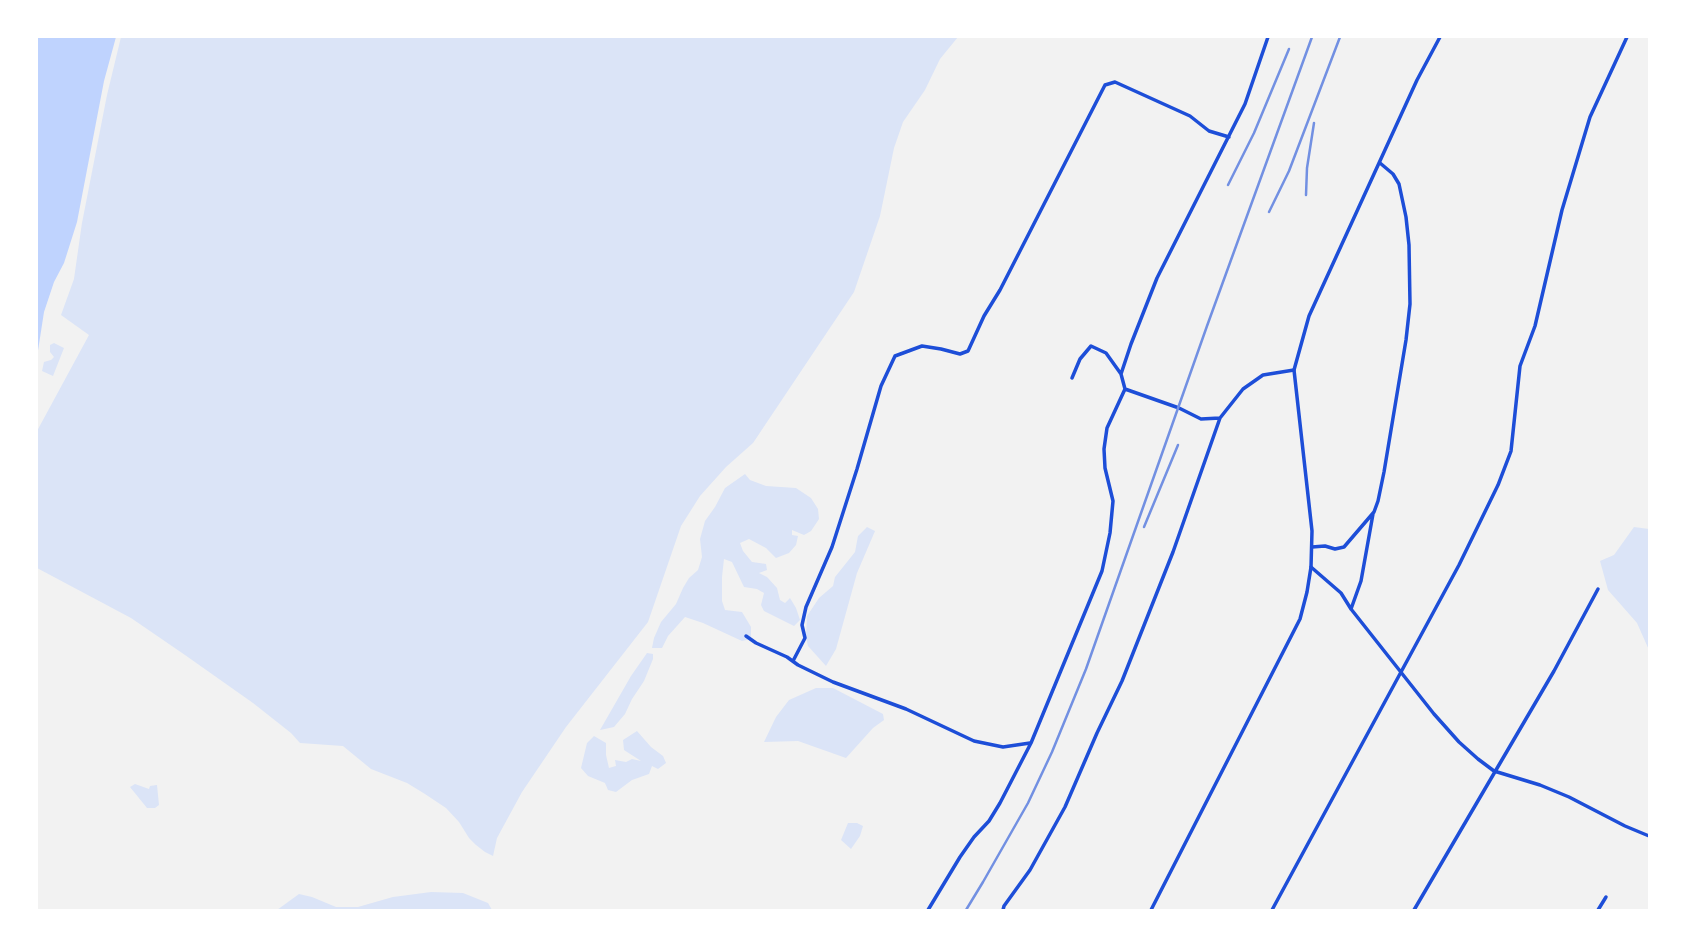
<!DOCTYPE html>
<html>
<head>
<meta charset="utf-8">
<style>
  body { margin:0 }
  #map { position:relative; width:1686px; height:947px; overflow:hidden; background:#f2f2f2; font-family:Ubuntu,sans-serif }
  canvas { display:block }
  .frame { position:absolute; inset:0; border:38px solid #fff; pointer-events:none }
</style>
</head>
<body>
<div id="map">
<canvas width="1686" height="947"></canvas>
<div class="frame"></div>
</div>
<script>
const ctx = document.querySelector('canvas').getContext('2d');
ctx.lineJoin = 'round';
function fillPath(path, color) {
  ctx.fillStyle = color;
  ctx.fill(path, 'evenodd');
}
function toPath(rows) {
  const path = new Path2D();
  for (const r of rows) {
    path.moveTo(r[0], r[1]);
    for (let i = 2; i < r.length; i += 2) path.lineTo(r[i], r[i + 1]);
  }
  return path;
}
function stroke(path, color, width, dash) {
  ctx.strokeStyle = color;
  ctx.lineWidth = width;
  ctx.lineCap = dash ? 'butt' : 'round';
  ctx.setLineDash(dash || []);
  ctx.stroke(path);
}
const green = toPath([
  [121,37,958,37,940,59,925,90,903,122,894,148,880,216,854,292,753,443,726,467,700,496,681,526,648,622,566,727,522,792,497,838,493,856,485,852,476,845,469,838,459,822,446,808,425,794,407,783,371,769,343,746,300,743,291,733,253,703,185,655,131,618,37,568,37,431,89,335,61,315,74,279,82,223,107,95],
  [54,343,64,348,53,376,42,371,44,362,51,360,54,357,50,352,50,345],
  [745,474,750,480,766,486,796,488,811,498,818,509,819,519,811,531,804,535,792,530,792,535,798,536,796,545,789,553,776,558,766,548,749,539,740,543,743,551,752,562,766,564,767,570,759,573,767,577,777,588,780,600,785,603,790,598,796,608,800,620,794,626,764,611,761,605,764,593,757,589,744,587,732,562,724,559,722,577,722,601,725,610,742,612,751,627,751,639,742,641,703,623,685,617,668,636,662,648,652,648,654,638,661,622,676,604,683,588,689,578,698,570,702,557,700,539,705,521,715,507,725,488],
  [867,527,875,531,857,573,836,649,826,666,808,646,806,637,807,616,819,598,833,586,835,577,855,552,858,536],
  [1634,527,1649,529,1649,650,1637,623,1608,590,1600,561,1614,555],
  [647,653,653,654,653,659,644,681,632,699,625,714,614,727,600,730,631,676],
  [816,688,833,688,883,714,884,720,873,728,846,758,798,741,764,742,776,717,789,700],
  [637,731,651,747,663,756,666,763,658,769,652,766,649,774,632,780,616,792,608,790,605,783,588,776,581,768,587,743,594,736,606,743,606,755,609,768,616,766,615,760,626,762,632,759,641,761,624,750,623,740],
  [135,784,149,789,150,786,157,785,159,805,155,808,147,808,130,787],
  [848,823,857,823,863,826,860,836,851,849,841,840],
  [431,892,463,893,488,903,492,910,277,910,299,894,312,897,336,907,358,907,393,897]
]);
const water = toPath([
  [37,37,116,37,104,81,77,222,64,263,54,282,44,312,37,357]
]);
const minor = toPath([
  [1072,378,1080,359,1091,346,1106,353,1121,374],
  [1125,389,1179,408,1201,419,1220,418],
  [1312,547,1325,546,1335,549,1344,547,1374,512,1378,501,1384,472,1406,340,1410,304,1409,245,1406,217,1399,184,1393,174,1380,163],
  [1311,567,1341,593,1351,609,1434,714,1459,742,1478,759,1494,771,1540,785,1569,797,1625,826,1649,836],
  [1351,609,1361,581,1373,514],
  [746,636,756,643,787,657,798,665,833,682,906,709,974,741,1003,747,1030,743],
  [793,661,805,638,802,625,806,607,832,547,857,469,881,386,895,356,922,346,941,349,960,354,968,351,984,316,1000,290,1105,85,1115,82,1190,116,1209,131,1229,137],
  [928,910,960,857,974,837,989,821,1000,803,1031,743,1102,571,1110,533,1113,501,1105,468,1104,449,1107,428,1125,389,1121,374,1131,344,1157,278,1245,104,1268,37],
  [1003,910,1004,906,1030,870,1065,807,1097,733,1122,681,1173,552,1220,418,1243,389,1263,375,1294,370],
  [1272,910,1459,565,1498,485,1511,451,1520,366,1535,326,1562,210,1590,117,1627,37],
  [1414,910,1554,671,1598,589],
  [1598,910,1606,897]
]);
const tertiary = toPath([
  [1151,910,1300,619,1307,592,1311,567,1312,531,1294,370,1309,316,1417,80,1440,37]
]);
const rail = toPath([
  [1228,185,1254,133,1289,49],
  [1306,195,1307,168,1314,123],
  [1269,212,1289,171,1340,37],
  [1144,527,1178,445],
  [966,910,983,882,1028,803,1052,752,1086,669,1207,326,1312,37]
]);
fillPath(green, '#dbe4f7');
fillPath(water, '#bfd3fe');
stroke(minor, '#1d4ed8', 3.5);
stroke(tertiary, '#1d4ed8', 3.5);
stroke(rail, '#7290e2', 2.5);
</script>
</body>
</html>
